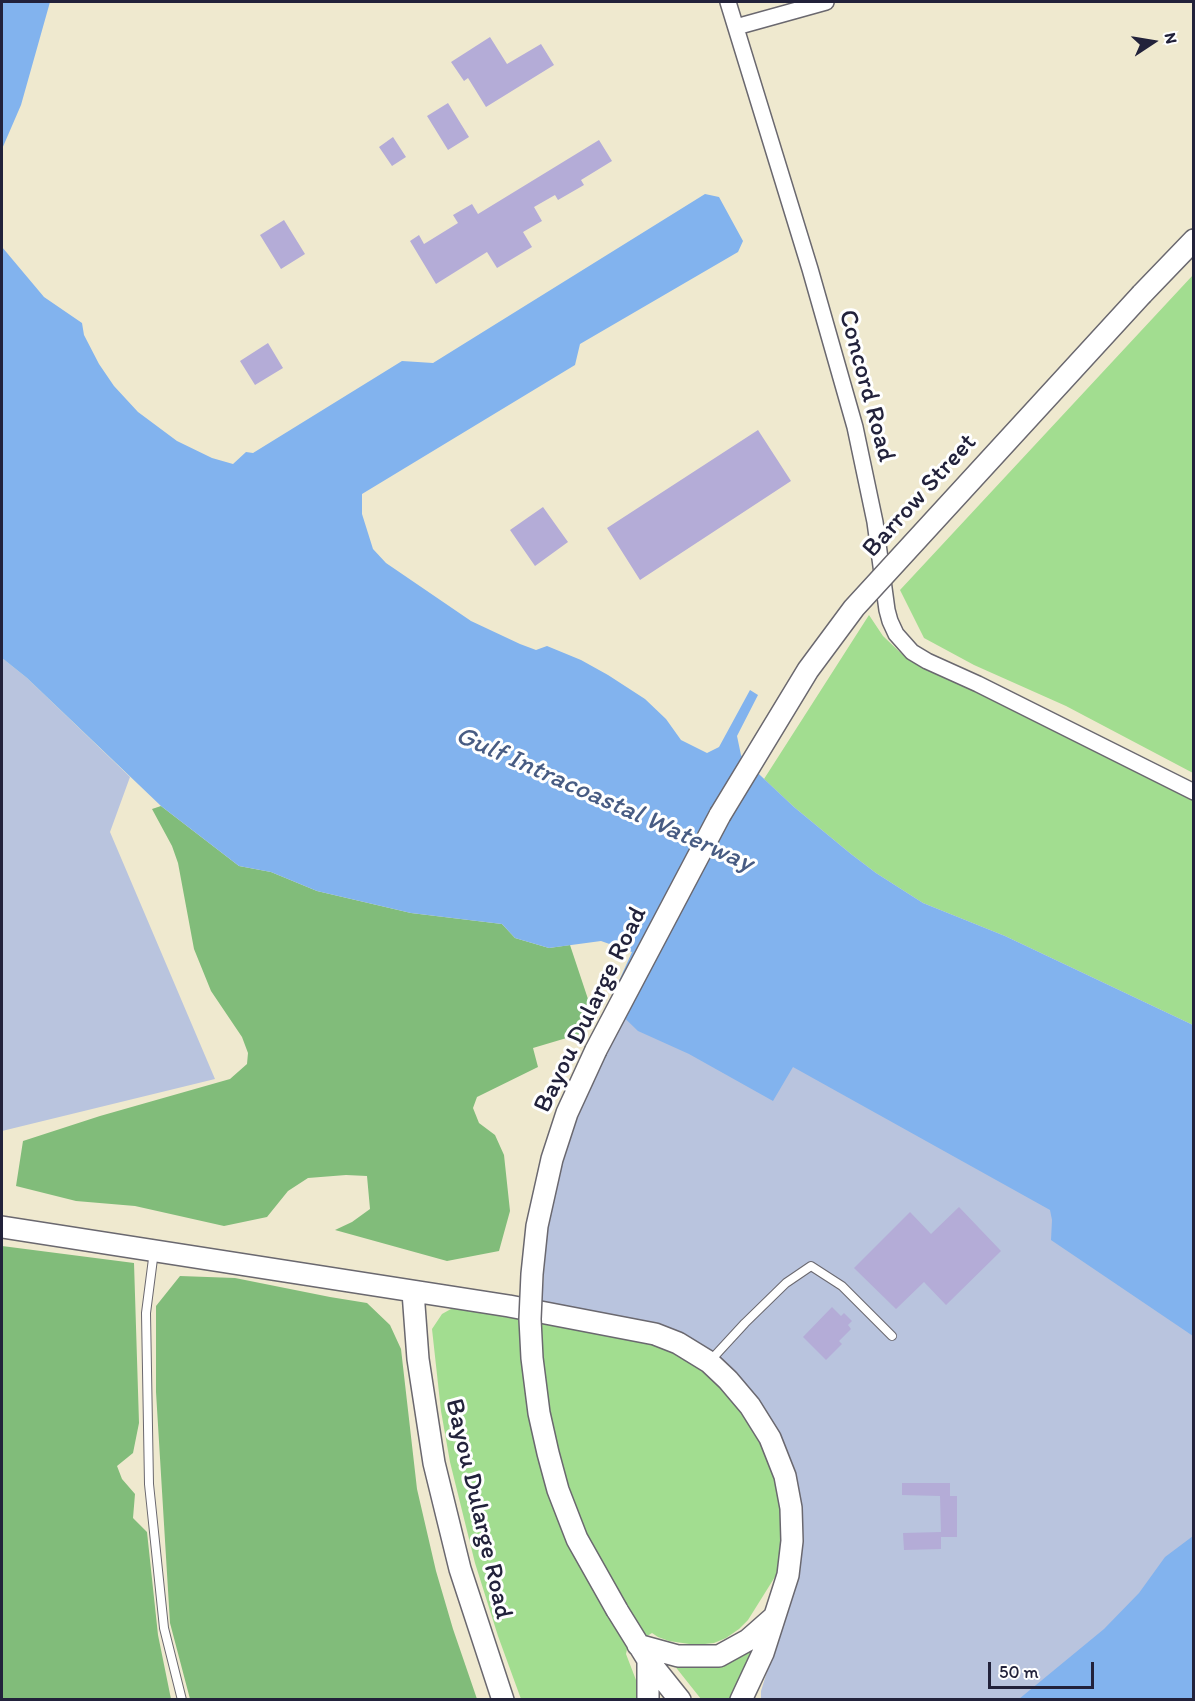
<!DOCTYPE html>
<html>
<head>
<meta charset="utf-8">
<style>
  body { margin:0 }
  #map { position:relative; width:1195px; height:1701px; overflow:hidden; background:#efe9cf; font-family:Itim,sans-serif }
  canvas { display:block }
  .frame { position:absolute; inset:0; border:3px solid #22223b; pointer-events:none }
  .north { position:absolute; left:1123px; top:12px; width:60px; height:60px; -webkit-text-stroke:4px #fff; paint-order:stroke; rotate:78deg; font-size:16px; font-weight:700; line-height:24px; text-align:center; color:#22223b }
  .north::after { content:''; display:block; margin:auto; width:21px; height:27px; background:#22223b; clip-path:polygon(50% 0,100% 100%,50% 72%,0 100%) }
  .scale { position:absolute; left:988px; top:1662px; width:106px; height:27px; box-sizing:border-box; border:3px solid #22223b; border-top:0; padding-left:8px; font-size:18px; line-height:21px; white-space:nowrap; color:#22223b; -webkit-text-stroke:4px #fff; paint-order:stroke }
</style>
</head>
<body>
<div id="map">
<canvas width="1195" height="1701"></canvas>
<div class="frame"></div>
<div class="north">N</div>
<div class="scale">50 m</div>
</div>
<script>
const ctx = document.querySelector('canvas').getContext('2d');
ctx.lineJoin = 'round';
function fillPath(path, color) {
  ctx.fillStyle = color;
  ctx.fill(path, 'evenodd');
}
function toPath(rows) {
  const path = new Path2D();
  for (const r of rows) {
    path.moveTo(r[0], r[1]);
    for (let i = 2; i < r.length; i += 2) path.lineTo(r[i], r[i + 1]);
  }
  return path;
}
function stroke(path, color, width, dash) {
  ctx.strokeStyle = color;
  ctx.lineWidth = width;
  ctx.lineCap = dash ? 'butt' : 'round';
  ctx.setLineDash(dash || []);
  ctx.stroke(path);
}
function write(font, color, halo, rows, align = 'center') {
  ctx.font = font + ' Itim,sans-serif';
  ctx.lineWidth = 6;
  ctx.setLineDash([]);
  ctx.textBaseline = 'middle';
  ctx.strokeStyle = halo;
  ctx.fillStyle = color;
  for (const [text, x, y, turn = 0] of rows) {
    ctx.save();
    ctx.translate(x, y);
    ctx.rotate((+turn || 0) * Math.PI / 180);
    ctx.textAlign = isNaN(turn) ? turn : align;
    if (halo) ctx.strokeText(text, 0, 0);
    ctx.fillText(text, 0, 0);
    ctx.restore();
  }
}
const industrial = toPath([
  [2,658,27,678,130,777,110,832,215,1079,2,1131],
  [791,1011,1193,1263,1193,1596,1078,1699,761,1699,761,1691,782,1623,798,1577,803,1542,802,1507,795,1473,780,1433,758,1399,736,1373,715,1354,683,1334,658,1323,542,1302,547,1228,562,1162,577,1117,605,1054,628,1014]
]);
const green = toPath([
  [1193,275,1193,773,1066,706,974,665,924,638,900,590],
  [869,615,883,636,907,659,1018,710,1193,800,1193,1025,1005,936,923,903,876,873,851,854,794,807,764,779],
  [458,1305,612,1329,689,1357,732,1393,772,1463,781,1509,781,1541,778,1572,748,1620,739,1629,726,1638,714,1643,696,1645,669,1641,658,1637,652,1633,627,1649,626,1654,636,1680,637,1699,521,1699,498,1636,475,1563,450,1462,441,1411,432,1329,442,1314],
  [756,1644,732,1699,701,1699,670,1660]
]);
const forest = toPath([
  [161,806,239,866,271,872,317,891,411,913,502,924,515,938,549,948,570,945,588,999,580,1034,533,1048,538,1067,477,1097,473,1108,479,1123,495,1135,504,1155,510,1211,499,1251,447,1261,335,1230,352,1222,370,1209,367,1176,346,1175,308,1178,288,1191,267,1217,224,1226,135,1206,76,1201,16,1186,23,1141,100,1116,230,1079,247,1064,248,1053,242,1037,211,991,194,949,178,863,172,846,152,809],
  [2,1246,134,1263,139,1423,133,1453,117,1466,122,1479,135,1494,133,1518,147,1532,158,1635,171,1699,2,1699],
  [180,1276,235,1278,330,1297,367,1303,390,1325,401,1349,417,1489,436,1571,453,1629,477,1699,190,1699,170,1623,156,1392,156,1306]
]);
const water = toPath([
  [2,2,50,2,21,105,2,149],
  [705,194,719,197,743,241,738,252,580,344,575,365,362,494,362,514,373,549,386,563,471,621,520,644,536,650,547,646,581,660,608,675,645,699,666,719,681,740,707,753,719,747,750,690,758,695,737,736,741,755,745,761,794,807,851,854,876,873,923,903,1005,936,1193,1025,1193,1336,1051,1240,1052,1220,1050,1210,793,1067,773,1101,689,1054,638,1031,609,1003,632,952,601,941,549,948,515,938,502,924,411,913,317,891,271,872,239,866,161,806,27,678,2,658,2,247,44,297,82,323,84,335,99,364,114,386,138,412,177,441,212,458,233,464,246,452,253,453,402,361,433,363],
  [1193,1536,1193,1699,1019,1699,1104,1629,1139,1593,1165,1557]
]);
const building = toPath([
  [490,37,507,64,541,44,554,65,486,107,468,78,464,81,451,62],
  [448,103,469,137,448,150,427,116],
  [393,137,406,157,392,166,379,147],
  [599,140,612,161,581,180,584,185,558,200,555,195,534,207,542,221,523,232,532,247,497,268,487,252,436,284,410,241,419,235,424,244,458,223,453,215,472,204,478,214],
  [284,220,305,254,281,269,260,235],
  [268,343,283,368,255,385,240,361],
  [758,430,791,481,640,580,607,528],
  [543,507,568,542,535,566,510,530],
  [959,1207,1001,1251,946,1305,924,1282,896,1309,854,1268,910,1212,931,1234],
  [832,1307,841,1316,844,1313,852,1321,848,1325,851,1329,839,1341,842,1344,826,1360,803,1337],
  [902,1483,950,1483,950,1496,957,1496,957,1537,941,1537,941,1549,904,1550,903,1533,941,1532,940,1496,902,1495]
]);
const lane = toPath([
  [154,1251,146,1313,149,1484,164,1628,182,1700],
  [710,1361,745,1323,786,1283,811,1266,842,1286,892,1336]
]);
const street = toPath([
  [728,2,810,269,855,427,875,522,887,610,890,621,896,634,912,652,927,661,978,684,1194,792],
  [736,27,826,2]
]);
const secondary = toPath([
  [1142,294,1194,240],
  [596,1050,720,815],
  [2,1227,509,1306,655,1334,678,1343,709,1362,728,1380,750,1406,770,1438,785,1476,791,1508,792,1541,788,1575,763,1653,741,1700],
  [413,1292,418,1359,434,1463,460,1569,503,1700],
  [617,1610,648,1660,680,1700],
  [638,1645,678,1656,719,1656,748,1640,773,1618],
  [648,1660,648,1700]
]);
const secondaryBridge = toPath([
  [720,815,808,670,854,608,1142,294],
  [596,1050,567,1113,552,1159,537,1226,532,1274,530,1319,532,1358,539,1413,548,1453,558,1490,577,1539,617,1610]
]);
const streetNames = [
  ["Concord Road",866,386,75],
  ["Barrow Street",920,496,-48],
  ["Bayou Dularge Road",591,1010,-64],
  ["Bayou Dularge Road",478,1509,77]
];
const waterNames = [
  ["Gulf Intracoastal Waterway",604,800,24]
];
fillPath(industrial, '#b9c4de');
fillPath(green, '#a2dd90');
fillPath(forest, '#81bc7a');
fillPath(water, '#82b3ee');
fillPath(building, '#b4acd7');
stroke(lane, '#6a686f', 10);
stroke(street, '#6a686f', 18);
stroke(secondary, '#6a686f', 24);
stroke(lane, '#fff', 8);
stroke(street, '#fff', 15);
stroke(secondary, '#fff', 21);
stroke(secondaryBridge, '#6a686f', 24, []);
stroke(secondaryBridge, '#fff', 21);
write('26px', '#22223b', '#fff', streetNames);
write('italic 27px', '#485c83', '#fff', waterNames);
</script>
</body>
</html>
